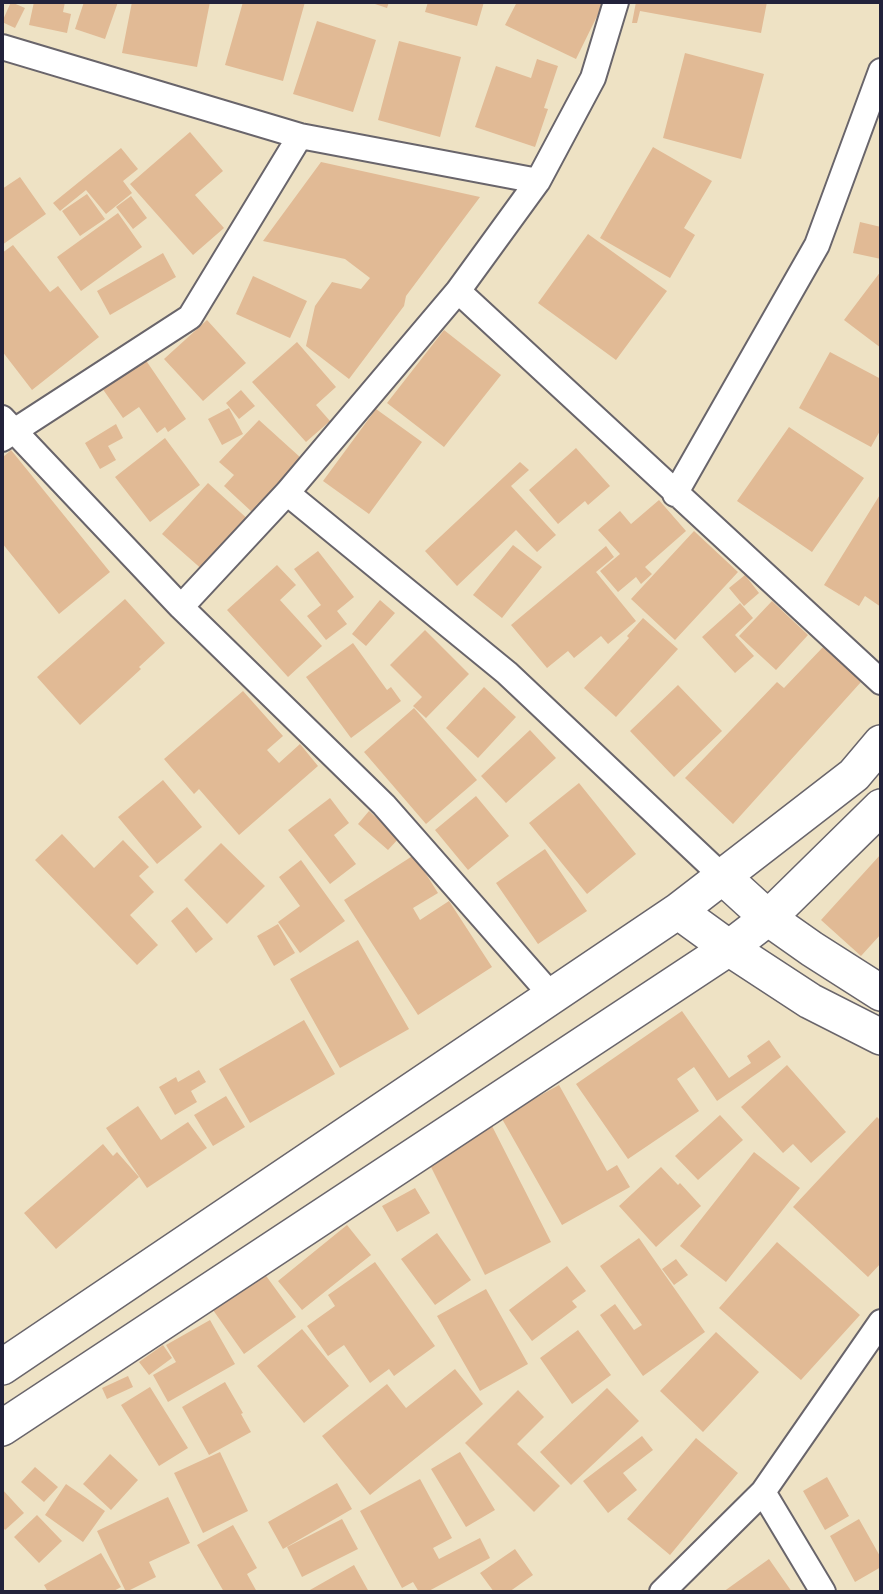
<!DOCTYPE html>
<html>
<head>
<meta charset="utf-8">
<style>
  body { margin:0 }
  #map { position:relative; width:883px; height:1594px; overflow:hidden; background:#eee2c4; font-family:Sriracha,sans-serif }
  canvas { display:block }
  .frame { position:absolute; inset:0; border:4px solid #22223b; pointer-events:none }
</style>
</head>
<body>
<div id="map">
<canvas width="883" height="1594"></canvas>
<div class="frame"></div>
</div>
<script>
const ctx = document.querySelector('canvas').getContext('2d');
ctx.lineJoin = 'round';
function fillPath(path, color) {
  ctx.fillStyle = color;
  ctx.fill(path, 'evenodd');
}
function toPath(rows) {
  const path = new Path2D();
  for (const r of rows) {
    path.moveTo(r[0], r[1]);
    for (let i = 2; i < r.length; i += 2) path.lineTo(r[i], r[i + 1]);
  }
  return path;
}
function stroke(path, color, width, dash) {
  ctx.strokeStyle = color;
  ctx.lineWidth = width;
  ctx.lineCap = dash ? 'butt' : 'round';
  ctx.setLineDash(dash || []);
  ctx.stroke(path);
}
const building = toPath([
  [11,2,25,8,15,28,2,22],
  [34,2,65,2,63,12,71,14,67,33,29,25],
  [84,2,118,2,105,39,75,29],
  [132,2,210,2,197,67,122,53],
  [243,2,305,2,283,81,225,65],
  [369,2,389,2,387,8],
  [428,2,484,2,477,26,425,12],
  [517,2,604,2,576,59,505,25],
  [636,2,767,2,761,33,640,11,637,23,632,23],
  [317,21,376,40,353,112,293,94],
  [399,41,461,57,440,137,378,120],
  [685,53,764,74,741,159,663,138],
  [537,59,558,66,544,108,548,109,535,147,475,127,496,66,531,78],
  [190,132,223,171,195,195,224,228,193,255,130,184],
  [653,147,712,181,684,228,695,235,670,278,600,238],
  [121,148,138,169,123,181,132,193,106,214,86,190,60,211,53,203],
  [321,162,480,197,406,296,404,306,349,379,306,346,315,306,332,282,361,289,370,278,345,259,263,241],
  [20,177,46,214,2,245,2,189],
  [87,194,105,219,80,236,62,211],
  [131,196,147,218,133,229,116,207],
  [118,213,142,247,81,291,57,257],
  [860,222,881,227,881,259,853,253],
  [588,234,667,291,616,360,538,303],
  [13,245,50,292,58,286,99,337,32,390,2,351,2,253],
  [163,253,176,277,110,315,97,291],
  [881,271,881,348,844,320],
  [253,276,307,301,290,338,236,314],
  [207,320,246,363,203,401,164,359],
  [444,330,501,375,444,447,387,403],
  [297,342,336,387,316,405,330,421,306,442,252,382],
  [830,352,881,379,881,429,871,447,799,408],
  [145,359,186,419,168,432,165,427,157,433,139,407,123,418,102,388],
  [241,390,255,406,239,419,226,403],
  [229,408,243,434,222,445,208,419],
  [376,409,422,442,369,514,323,481],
  [259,420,301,458,252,512,224,486,234,475,219,462],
  [116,424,123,438,108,446,116,460,100,469,85,443],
  [789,427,864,478,812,552,737,501],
  [165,438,200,485,150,522,115,477],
  [576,448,610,486,588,505,585,501,558,524,529,490],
  [11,450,110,572,59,614,2,543,2,458],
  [520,462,529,470,511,486,556,535,537,552,516,530,457,586,425,551],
  [208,483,251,522,205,572,162,534],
  [881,493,881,607,865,596,859,606,824,585],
  [659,500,686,531,645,567,652,574,641,584,636,577,618,592,600,571,620,554,598,530,620,511,631,524],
  [694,531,738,572,675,640,631,599],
  [513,545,542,567,502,618,473,595],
  [606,546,614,557,596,572,636,621,608,644,601,636,574,658,568,651,547,668,511,625],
  [318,551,354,597,337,611,347,624,326,640,307,616,321,605,294,569],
  [277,565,296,585,280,600,322,646,288,677,227,610],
  [745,575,759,593,744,606,729,588],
  [125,599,165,643,139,667,141,669,80,725,37,677],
  [380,600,395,613,366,646,352,634],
  [772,601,808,635,776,670,739,636],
  [740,603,753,618,735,635,754,656,735,673,702,637],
  [643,618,678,649,616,717,584,688,629,638,627,636],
  [425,630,469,674,426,718,413,706,422,697,390,665],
  [353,643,387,690,391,687,401,701,351,738,306,677],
  [824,646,861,682,733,824,685,778,777,682,784,688],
  [678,685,722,731,674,777,630,731],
  [484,687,516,717,478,758,446,728],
  [243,691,283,736,267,750,279,763,300,744,318,766,239,835,199,789,194,794,164,759],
  [414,708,477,780,426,824,364,752],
  [530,730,556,758,506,803,481,776],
  [163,780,202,827,157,864,118,817],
  [579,783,636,854,587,894,529,823],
  [476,796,509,836,468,870,435,830],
  [330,798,349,823,334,835,356,864,330,884,288,830],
  [369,811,399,838,388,850,358,824],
  [62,834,94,868,123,840,149,867,139,876,154,892,130,915,158,945,137,965,35,860],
  [221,843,265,886,227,924,184,880],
  [545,849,587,911,538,944,496,883],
  [881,854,881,934,861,956,821,920],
  [414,855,438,893,413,908,420,920,449,901,492,967,418,1015,344,900],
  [301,860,345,921,300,953,278,922,300,906,279,877],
  [187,907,213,939,196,953,171,921],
  [278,924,295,953,274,966,257,936],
  [358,940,409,1029,340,1068,290,979],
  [682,1011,729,1078,751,1063,747,1056,769,1040,781,1057,717,1101,694,1067,677,1079,699,1111,628,1159,576,1084],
  [304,1020,335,1074,250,1123,219,1069],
  [787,1065,846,1132,811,1163,793,1144,783,1153,741,1107],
  [199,1070,206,1082,191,1091,197,1102,175,1115,159,1087,176,1077,178,1082],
  [559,1085,607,1171,617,1165,630,1187,562,1225,501,1117],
  [226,1096,245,1127,213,1146,194,1115],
  [138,1106,161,1140,188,1122,207,1148,147,1188,106,1128],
  [720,1115,743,1140,698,1180,675,1156],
  [877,1117,881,1121,881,1263,868,1277,793,1207],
  [492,1126,551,1242,485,1275,427,1159],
  [103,1144,113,1156,117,1152,139,1177,56,1249,24,1213],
  [754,1152,800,1188,726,1282,680,1246],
  [661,1167,678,1185,680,1183,701,1206,656,1247,619,1206],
  [415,1188,430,1213,397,1232,382,1206],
  [347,1225,371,1255,302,1310,278,1281],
  [437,1233,471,1280,435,1305,401,1259],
  [639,1238,705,1332,643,1376,600,1315,615,1304,634,1330,642,1325,600,1266],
  [777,1242,860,1315,801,1380,719,1308],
  [676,1259,688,1275,674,1285,662,1269],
  [375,1262,435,1346,394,1376,389,1369,370,1383,344,1345,328,1356,307,1326,335,1306,328,1295],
  [567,1266,586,1291,572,1301,577,1307,532,1341,509,1310],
  [264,1273,296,1317,244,1354,213,1310],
  [486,1289,528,1364,480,1391,437,1316],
  [210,1320,235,1364,168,1402,153,1375,176,1362,166,1345],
  [302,1329,349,1386,304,1423,257,1366],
  [578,1330,611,1375,572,1404,540,1358],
  [716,1332,759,1372,703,1432,660,1391],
  [163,1345,172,1358,149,1375,139,1362],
  [455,1369,483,1404,370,1495,322,1436,387,1384,406,1408],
  [128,1376,133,1387,107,1399,102,1388],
  [225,1382,243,1413,241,1414,251,1432,209,1455,182,1407],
  [150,1387,188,1448,159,1466,121,1405],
  [607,1388,639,1421,571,1485,540,1452],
  [518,1390,544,1417,517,1444,560,1486,534,1512,465,1443],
  [642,1436,653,1450,623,1473,637,1490,608,1513,583,1481],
  [696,1438,738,1473,670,1555,627,1519],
  [220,1452,248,1511,203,1533,174,1473],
  [460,1452,495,1510,466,1527,431,1469],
  [110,1454,138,1480,111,1510,83,1484],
  [35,1467,58,1487,44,1502,21,1482],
  [827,1477,849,1516,825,1530,803,1491],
  [420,1479,452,1538,433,1548,439,1559,480,1538,490,1558,427,1592,419,1592,413,1582,402,1588,360,1511],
  [337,1483,352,1509,283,1549,268,1522],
  [66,1484,105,1511,83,1542,45,1515],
  [2,1489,24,1513,5,1530,2,1526],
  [168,1497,190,1543,149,1562,156,1577,126,1592,97,1531],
  [37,1515,62,1541,39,1563,14,1537],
  [342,1519,358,1549,302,1577,287,1547],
  [859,1519,881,1558,881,1567,855,1582,830,1536],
  [233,1525,257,1568,247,1574,257,1592,224,1592,197,1545],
  [515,1549,533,1575,509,1592,494,1592,480,1573],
  [101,1553,121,1587,112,1592,48,1592,44,1585],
  [769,1559,792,1592,723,1592],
  [354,1565,369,1592,312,1592,310,1590]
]);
const street = toPath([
  [2,47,300,136,538,181],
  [458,291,538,181,593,78,616,2],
  [2,418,181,607,384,805,552,996],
  [2,439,190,317,300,136],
  [287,493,507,673,722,876],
  [675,494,817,245,881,71],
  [181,607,287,493,458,291,881,682],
  [763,1492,823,1592],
  [662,1592,763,1492,881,1322]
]);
const secondary = toPath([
  [722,876,768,918,812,949,881,993],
  [678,911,729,948,810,1001,881,1037],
  [2,1367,678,911,854,775,881,743],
  [2,1428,729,948,768,918,881,807]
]);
fillPath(building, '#e1ba95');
stroke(street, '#69656b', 28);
stroke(secondary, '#69656b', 38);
stroke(street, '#fff', 24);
stroke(secondary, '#fff', 35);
</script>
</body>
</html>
